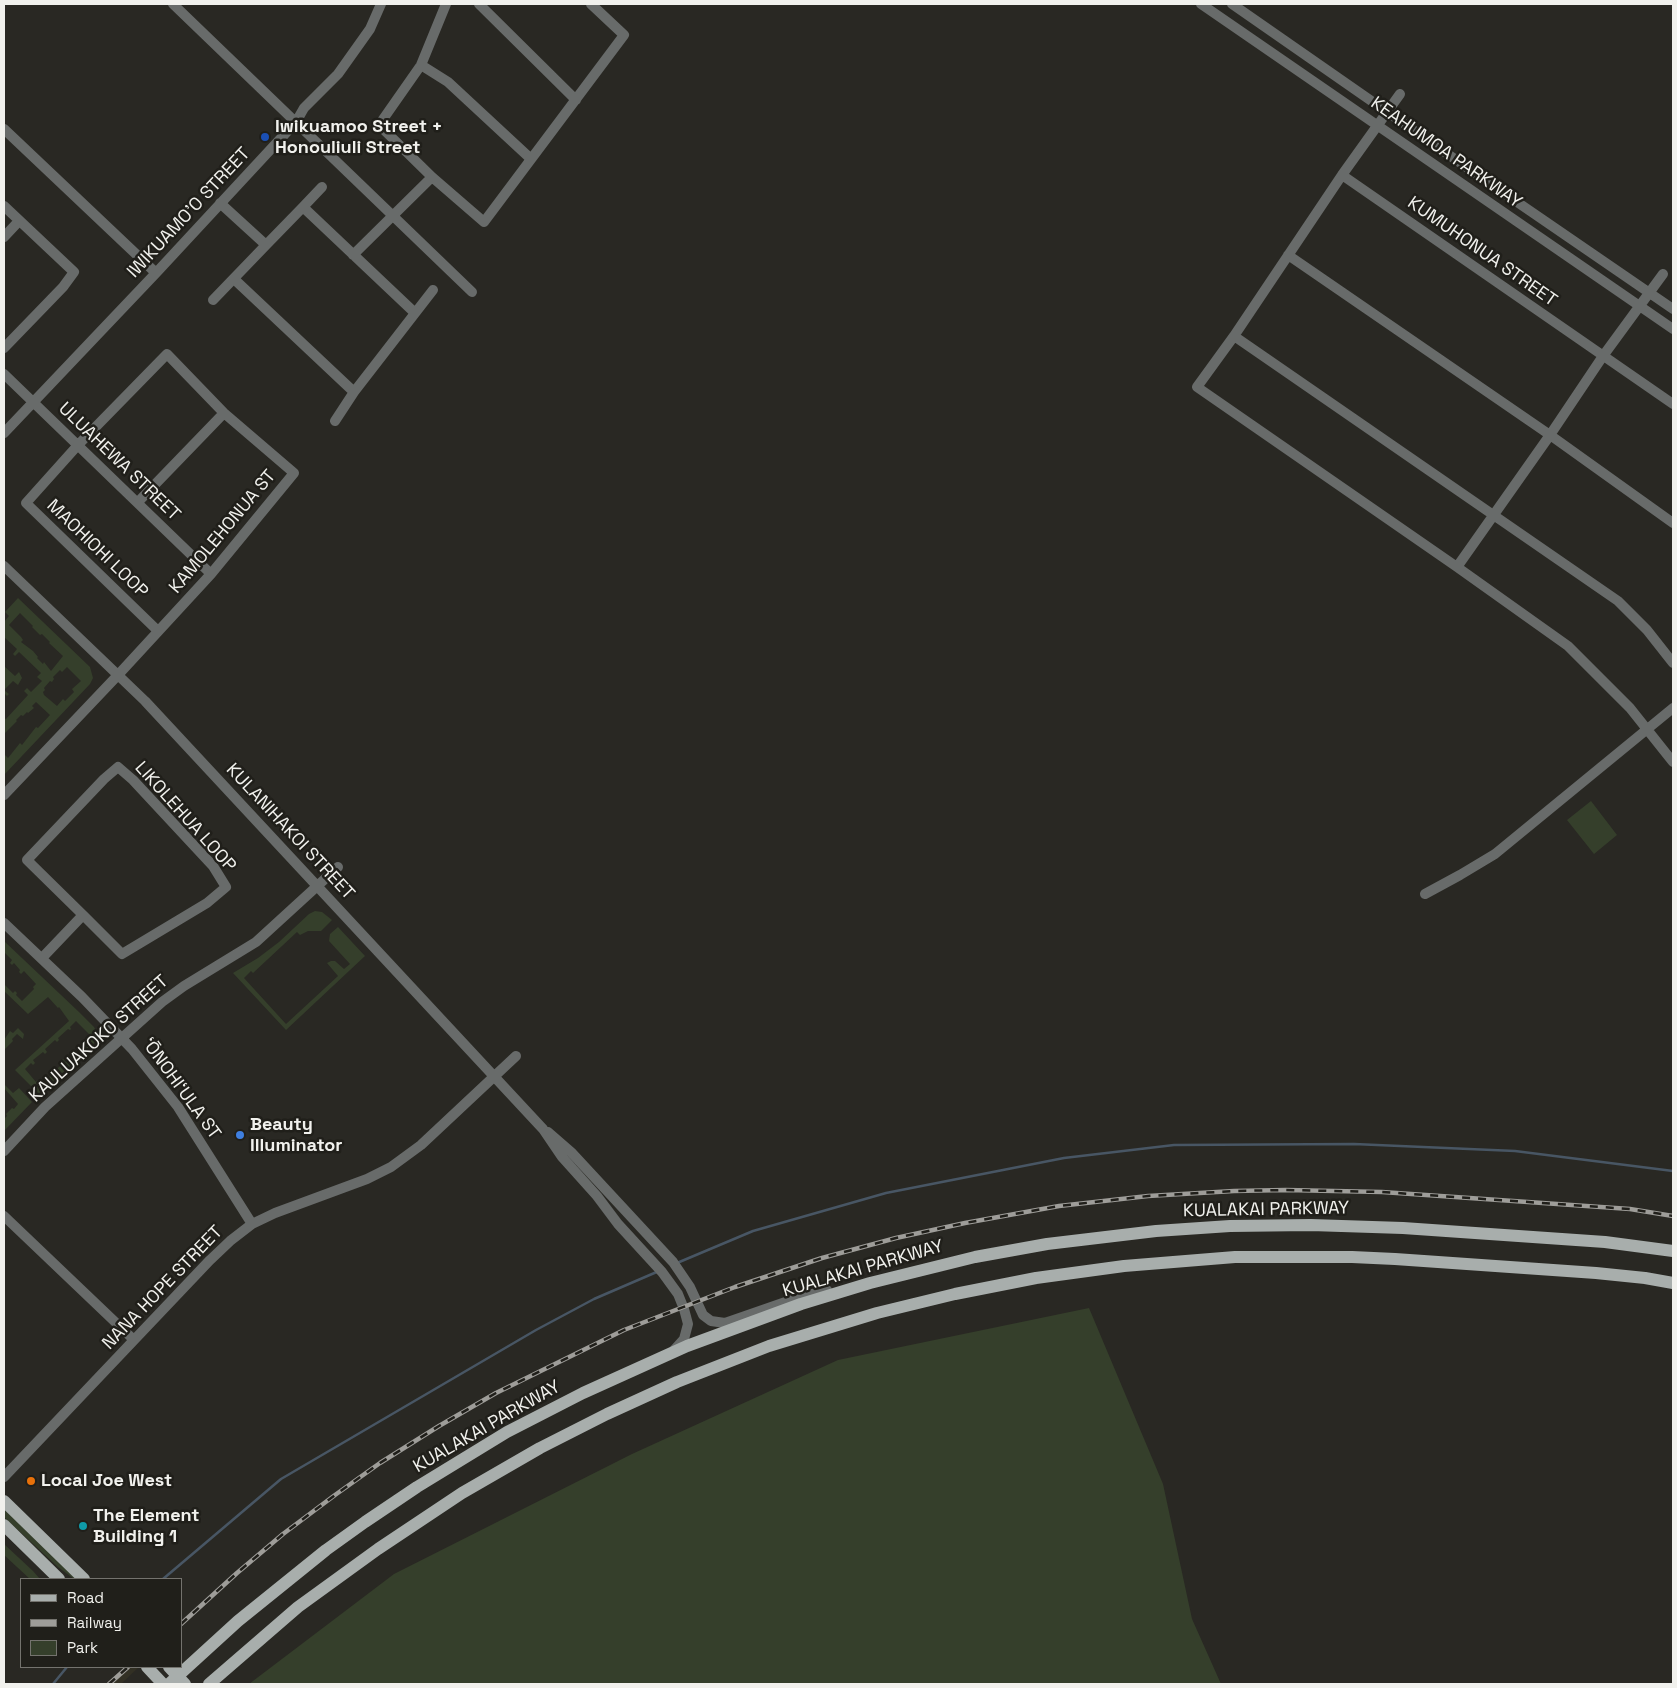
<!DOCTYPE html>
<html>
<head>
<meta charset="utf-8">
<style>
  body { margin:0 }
  #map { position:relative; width:1677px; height:1688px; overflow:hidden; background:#292823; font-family:"Space Grotesk",sans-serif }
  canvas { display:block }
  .frame { position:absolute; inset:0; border:5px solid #f1f1ed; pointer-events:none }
  .legend { position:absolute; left:20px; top:1578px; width:162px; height:90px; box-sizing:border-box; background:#201f1a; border:1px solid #74736e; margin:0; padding:6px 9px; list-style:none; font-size:15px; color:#f1f1ed }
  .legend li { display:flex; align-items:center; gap:10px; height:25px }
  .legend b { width:25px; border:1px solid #74736e }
</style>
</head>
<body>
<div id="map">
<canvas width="1677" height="1688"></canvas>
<div class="frame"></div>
<ul class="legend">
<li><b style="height:6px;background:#a8aeac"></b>Road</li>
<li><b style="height:6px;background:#9e9d99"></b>Railway</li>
<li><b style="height:14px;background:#353f2b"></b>Park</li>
</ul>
</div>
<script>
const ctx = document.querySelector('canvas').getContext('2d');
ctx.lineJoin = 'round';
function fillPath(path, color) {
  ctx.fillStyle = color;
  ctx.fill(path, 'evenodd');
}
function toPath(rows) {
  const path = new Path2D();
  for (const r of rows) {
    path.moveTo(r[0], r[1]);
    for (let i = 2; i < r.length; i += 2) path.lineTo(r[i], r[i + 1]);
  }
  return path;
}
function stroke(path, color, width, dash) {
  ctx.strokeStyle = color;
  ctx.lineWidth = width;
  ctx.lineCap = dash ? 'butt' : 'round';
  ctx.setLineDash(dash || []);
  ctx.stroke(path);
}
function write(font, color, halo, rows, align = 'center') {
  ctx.font = font + ' "Space Grotesk",sans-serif';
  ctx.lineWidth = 5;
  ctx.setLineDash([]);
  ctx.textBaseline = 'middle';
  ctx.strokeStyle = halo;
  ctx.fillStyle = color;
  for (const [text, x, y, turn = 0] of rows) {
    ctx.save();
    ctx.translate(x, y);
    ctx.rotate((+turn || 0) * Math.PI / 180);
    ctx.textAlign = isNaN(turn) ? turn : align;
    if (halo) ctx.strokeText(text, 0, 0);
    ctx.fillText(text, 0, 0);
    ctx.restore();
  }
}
const built = toPath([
  [125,1667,139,1667,121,1684,106,1684]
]);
const green = toPath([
  [18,598,90,667,93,678,90,684,4,775,4,754,8,758,20,743,22,745,36,727,38,728,50,715,36,702,32,706,34,708,28,713,27,712,23,716,21,715,16,720,17,721,4,734,4,718,6,719,28,695,24,691,27,688,31,692,42,681,37,677,41,673,19,652,15,656,13,654,17,649,4,637,4,622,9,616,5,612],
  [20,613,33,626,32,627,40,635,42,634,50,642,49,643,63,656,51,671,44,662,43,664,37,658,38,657,33,651,21,642,23,640,21,637,9,625],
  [67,667,81,681,72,689,74,692,65,701,63,699,57,706,44,695,43,692,45,690,44,688,50,681,52,682,54,679,53,677,60,670,62,672],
  [4,666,15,676,19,672,22,678,18,685,13,681,4,690,9,694,7,696,4,693],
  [1591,801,1617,835,1594,854,1567,820],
  [315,911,322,912,332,920,321,931,308,931,300,935,297,932,253,973,251,971,244,978,286,1024,338,976,327,963,331,961,335,961,344,969,350,964,329,941,330,934,338,927,365,956,286,1030,233,973,258,958,279,942,309,914],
  [4,941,79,1012,94,1027,97,1033,97,1039,92,1046,39,1094,15,1070,69,1021,59,1007,58,1008,48,997,28,1014,4,991,4,984,13,993,15,991,17,993,16,995,22,1001,34,989,33,987,36,984,24,971,21,974,19,972,20,970,14,963,12,965,10,963,12,960,4,952],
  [76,1021,89,1034,89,1037,87,1039,88,1041,81,1048,78,1046,77,1047,79,1050,66,1062,63,1059,61,1061,62,1064,56,1070,53,1068,51,1070,54,1073,41,1084,37,1080,36,1082,25,1069,31,1063,33,1065,35,1063,33,1060,43,1052,45,1054,47,1052,45,1049,55,1040,57,1042,59,1040,58,1038,68,1029,70,1030,71,1029,70,1027],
  [18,1028,24,1034,23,1039,17,1034,12,1039,13,1041,4,1050,4,1040,10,1031,13,1033],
  [4,1084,13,1093,19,1088,32,1102,4,1131,4,1119,7,1116,6,1114,12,1108,14,1109,18,1104,4,1088],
  [1089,1308,1163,1484,1192,1619,1221,1684,249,1684,394,1574,632,1454,838,1360],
  [4,1506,79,1579,74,1579,58,1567,4,1517],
  [4,1544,33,1571,40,1579,30,1579,4,1555]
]);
const stream = toPath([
  [677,1263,753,1231,886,1193,1064,1158,1174,1145,1354,1144,1515,1151,1673,1171],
  [163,1579,281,1479,536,1330,594,1299,659,1271],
  [53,1684,67,1667]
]);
const minor = toPath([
  [173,4,472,292],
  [446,4,421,65,379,125,432,177,484,222,624,35,591,4],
  [479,4,576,100],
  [1201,4,1673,329],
  [1232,4,1485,180,1673,309],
  [421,65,448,82,531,159],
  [1400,94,1342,175,1234,336,1197,387,1457,567,1568,646,1630,708,1673,762],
  [4,129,156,273],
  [1342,175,1673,404],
  [322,187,303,207,415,313],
  [4,206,74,272,63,287,4,348],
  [4,237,19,221],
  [266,245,303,207],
  [353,255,432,177],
  [1288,255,1550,435,1673,523],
  [234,279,354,392,335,421],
  [213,300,266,245,220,203],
  [1234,336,1618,601,1647,630,1673,663],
  [4,374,211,574],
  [354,392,433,290],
  [4,433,156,273,296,122,304,108,338,74,370,29,381,4],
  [138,502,224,413],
  [4,566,145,701,543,1129,562,1157,597,1196,618,1224,662,1272,678,1294,684,1309,688,1324,684,1339,674,1350],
  [1457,567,1550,435,1603,356,1663,274],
  [4,795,118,675,211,574,294,473,224,413,167,354,78,445,26,503,158,631],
  [1425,894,1460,875,1495,854,1673,708],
  [4,923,82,997,132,1049,178,1107,252,1224],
  [42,958,83,915,122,954,207,903,226,887,213,866,133,780,118,767,104,779,27,860,83,915],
  [548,1132,571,1152,673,1262,690,1287,703,1315,711,1321,725,1323,797,1298,827,1290],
  [4,1151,45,1107,162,1002,184,986,256,942,338,867],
  [4,1216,134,1340],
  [4,1477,210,1260,230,1241,252,1224,275,1213,367,1179,391,1167,421,1145,516,1056]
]);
const major = toPath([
  [4,1501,84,1579],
  [4,1525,59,1579],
  [147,1667,163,1684],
  [169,1667,185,1684],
  [169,1684,238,1621,326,1550,365,1522,417,1487,507,1432,583,1393,687,1346,801,1304,870,1283,975,1257,1047,1244,1156,1231,1230,1226,1311,1225,1403,1228,1605,1242,1673,1251],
  [209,1684,298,1607,378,1549,462,1493,540,1448,607,1414,677,1382,769,1346,877,1313,955,1294,1036,1278,1124,1266,1235,1257,1352,1257,1395,1259,1596,1273,1645,1278,1673,1283]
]);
const rail = toPath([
  [181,1624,237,1573,283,1534,335,1495,380,1463,439,1426,496,1393,624,1330,735,1287,822,1258,896,1238,965,1223,1059,1206,1148,1196,1234,1191,1286,1190,1382,1192,1630,1209,1673,1216],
  [109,1684,128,1667]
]);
const markers = [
  [265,137,5,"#1a4fb4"],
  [240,1135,5,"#3f7fe0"],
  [31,1481,5,"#e8710a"],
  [83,1526,5,"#0f9aa8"]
];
const poiNames = [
  ["Iwikuamoo Street +",275,127],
  ["Honouliuli Street",275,148],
  ["Beauty",250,1125],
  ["Illuminator",250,1146],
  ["Local Joe West",41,1481],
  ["The Element",93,1516],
  ["Building 1",93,1537]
];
const streetNames = [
  ["KEAHUMOA PARKWAY",1446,153,35],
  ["IWIKUAMO'O STREET",189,213,-47],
  ["KUMUHONUA STREET",1482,252,35],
  ["ULUAHEWA STREET",119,462,44],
  ["KAMOLEHONUA ST",223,532,-50],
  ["MAOHIOHI LOOP",97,549,44],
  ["LIKOLEHUA LOOP",185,817,48],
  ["KULANIHAKOI STREET",290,832,47],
  ["KAULUAKOKO STREET",99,1039,-42],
  ["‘ŌNOHI‘ULA ST",181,1089,54],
  ["KUALAKAI PARKWAY",1266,1210,-1],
  ["KUALAKAI PARKWAY",863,1269,-16],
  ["NANA HOPE STREET",163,1288,-46],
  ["KUALAKAI PARKWAY",487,1427,-30]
];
fillPath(built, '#323024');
fillPath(green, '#353f2b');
stroke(stream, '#485664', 2.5);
stroke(minor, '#686b6a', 10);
stroke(major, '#a8aeac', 12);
stroke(rail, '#9e9d99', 4.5);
stroke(rail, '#201f1a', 2.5, [8]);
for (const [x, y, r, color] of markers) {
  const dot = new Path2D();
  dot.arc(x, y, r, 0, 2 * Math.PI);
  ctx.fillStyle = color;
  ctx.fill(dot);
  stroke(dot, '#201f1a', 2);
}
write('bold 18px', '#f1f1ed', '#201f1a', poiNames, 'left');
write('18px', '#f1f1ed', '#201f1a', streetNames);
</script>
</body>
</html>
